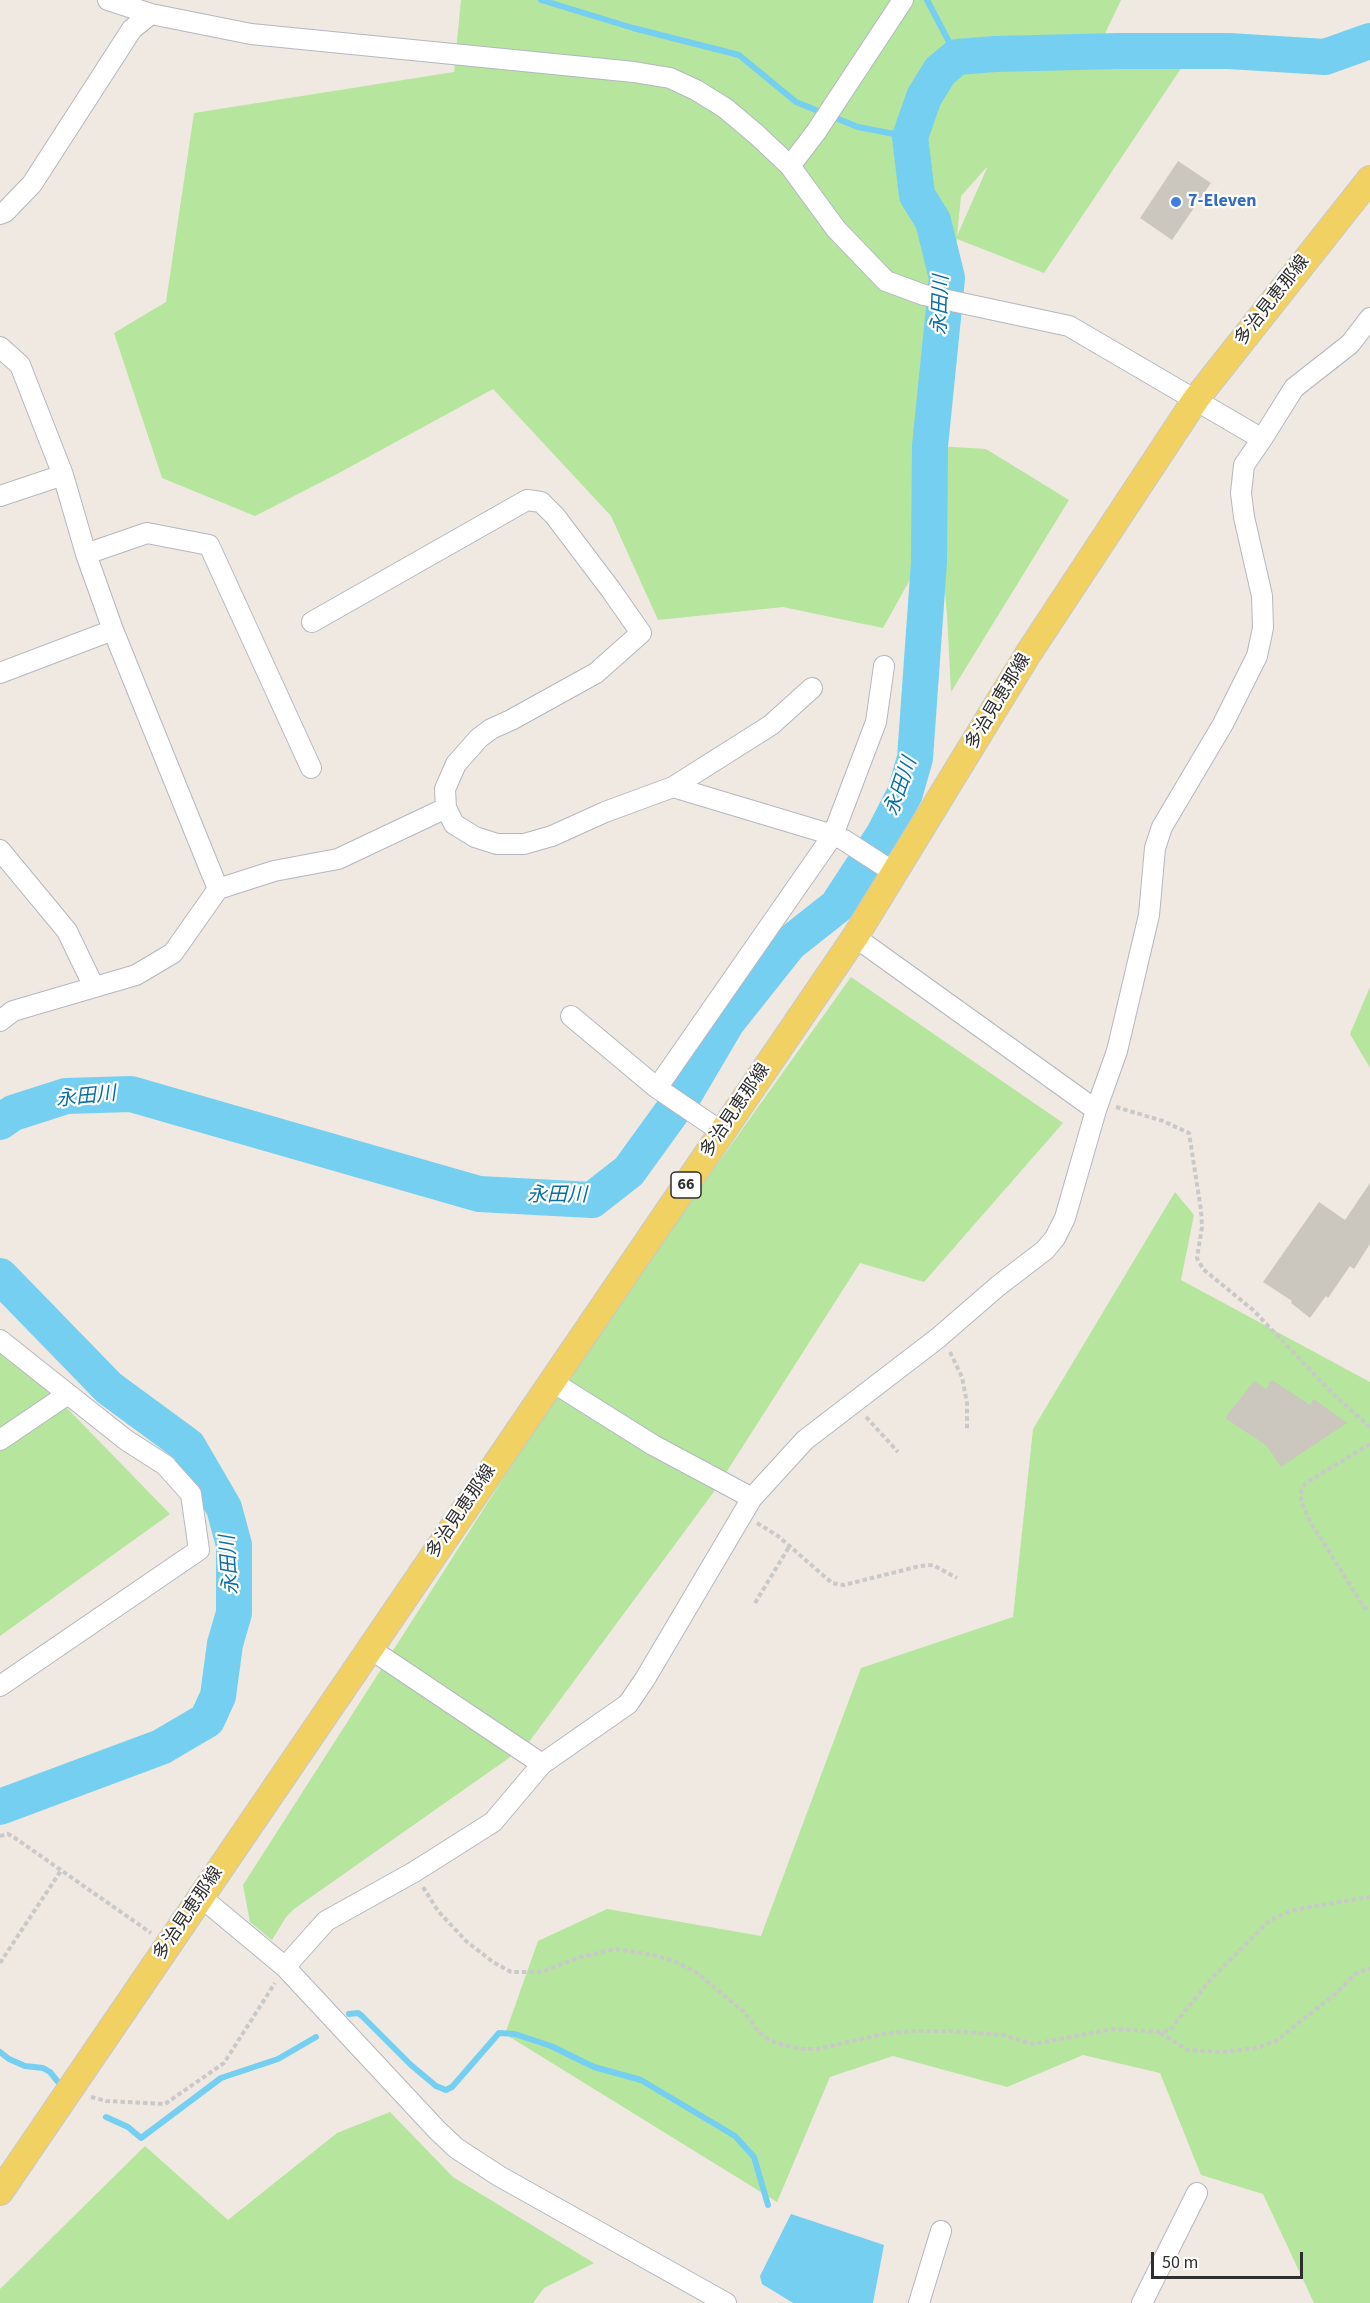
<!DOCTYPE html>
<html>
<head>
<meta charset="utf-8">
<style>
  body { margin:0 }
  #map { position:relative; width:1370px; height:2303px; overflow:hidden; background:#efe9e1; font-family:"Source Sans 3",sans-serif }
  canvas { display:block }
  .scale { position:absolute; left:1151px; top:2252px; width:152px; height:27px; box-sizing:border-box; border:3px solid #2e2e2e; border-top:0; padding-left:8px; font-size:18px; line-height:21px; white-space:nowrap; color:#2e2e2e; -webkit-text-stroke:4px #fff; paint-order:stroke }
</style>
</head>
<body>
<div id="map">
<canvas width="1370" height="2303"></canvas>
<div class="scale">50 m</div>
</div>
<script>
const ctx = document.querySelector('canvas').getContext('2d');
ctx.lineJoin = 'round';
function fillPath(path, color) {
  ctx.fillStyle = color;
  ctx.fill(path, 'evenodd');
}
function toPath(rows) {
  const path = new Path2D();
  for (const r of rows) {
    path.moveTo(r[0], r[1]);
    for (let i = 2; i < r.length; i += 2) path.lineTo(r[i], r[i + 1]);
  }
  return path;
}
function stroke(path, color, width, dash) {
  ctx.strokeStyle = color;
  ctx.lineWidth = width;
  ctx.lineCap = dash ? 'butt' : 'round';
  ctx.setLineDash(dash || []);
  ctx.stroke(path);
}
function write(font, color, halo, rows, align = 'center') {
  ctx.font = font + ' "Source Sans 3","Noto Sans JP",sans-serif';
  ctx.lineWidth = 4.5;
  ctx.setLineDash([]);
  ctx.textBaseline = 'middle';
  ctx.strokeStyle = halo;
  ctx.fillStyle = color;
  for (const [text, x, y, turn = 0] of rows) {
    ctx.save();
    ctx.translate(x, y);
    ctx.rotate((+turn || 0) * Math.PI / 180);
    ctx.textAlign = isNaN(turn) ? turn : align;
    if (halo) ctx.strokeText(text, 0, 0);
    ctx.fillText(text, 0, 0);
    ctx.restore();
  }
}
const green = toPath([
  [461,0,1121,0,1100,44,1091,55,1188,58,1044,273,957,239,937,446,986,449,1069,500,951,692,947,614,934,481,927,549,883,628,783,607,658,620,611,516,493,389,337,474,255,516,162,478,114,333,166,302,194,113,454,72],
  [986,168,987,168,957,236,961,196],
  [851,977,1063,1123,924,1282,860,1263,713,1493,526,1746,294,1909,286,1917,272,1940,250,1922,243,1885,593,1338],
  [1370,987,1370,1068,1350,1034],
  [1175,1192,1194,1215,1181,1280,1370,1382,1370,2303,1314,2303,1263,2194,1201,2175,1160,2073,1083,2055,1007,2087,893,2056,830,2077,777,2202,505,2034,538,1941,607,1909,761,1936,861,1668,1013,1617,1033,1429],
  [0,1344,60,1401,170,1514,0,1636],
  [390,2112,453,2177,594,2263,544,2288,533,2303,0,2303,0,2289,145,2146,228,2220,337,2133]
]);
const water = toPath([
  [791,2214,884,2245,873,2303,793,2303,762,2284,760,2276]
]);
const stream = toPath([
  [541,0,633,28,739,55,796,102,858,127,910,137],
  [927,0,957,57],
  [349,2014,358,2013,362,2016,411,2065,436,2086,446,2090,452,2087,499,2033,515,2034,551,2046,594,2067,641,2080,735,2136,754,2157,768,2205],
  [0,2052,9,2059,25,2066,43,2068,50,2072,59,2083],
  [106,2117,128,2127,141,2138,221,2078,278,2059,316,2037]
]);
const river = toPath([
  [0,1122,13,1113,66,1096,131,1094,479,1194,592,1200,629,1171,684,1095,727,1022,789,944,837,906,884,834,905,793,915,758,929,562,930,446,947,278,933,221,917,195,910,137,924,97,940,71,957,57,995,54,1119,51,1229,51,1325,57,1370,41],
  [0,1276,109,1388,188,1446,224,1508,234,1545,234,1613,225,1644,218,1696,207,1720,161,1747,0,1807]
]);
const building = toPath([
  [1178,161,1211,183,1172,240,1140,218],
  [1370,1183,1370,1244,1354,1269,1350,1266,1328,1298,1326,1296,1310,1318,1291,1303,1292,1301,1263,1282,1319,1202,1345,1220],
  [1272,1380,1310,1405,1314,1399,1347,1423,1281,1467,1266,1445,1225,1418,1254,1381,1266,1389]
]);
const path = toPath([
  [1116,1107,1163,1121,1189,1133,1201,1210,1202,1227,1197,1258,1203,1269,1253,1310,1336,1397,1370,1427],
  [950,1352,962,1377,967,1403,967,1429],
  [866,1417,898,1452],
  [1370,1444,1306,1483,1301,1490,1301,1502,1311,1523,1364,1607,1370,1610],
  [757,1523,778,1536,832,1583,844,1585,920,1566,933,1565,957,1578],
  [755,1603,789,1547],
  [0,1836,8,1834,15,1838,151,1933],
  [423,1887,438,1911,466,1941,493,1962,511,1972,542,1972,580,1957,617,1949,653,1955,676,1962,697,1973,744,2012,758,2031,769,2040,783,2045,802,2049,818,2049,883,2034,912,2031,949,2031,1003,2035,1033,2044,1113,2029,1159,2032,1170,2030,1210,1980,1269,1921,1287,1912,1304,1908,1370,1897],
  [0,1963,62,1869],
  [1160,2033,1188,2050,1220,2052,1257,2048,1276,2041,1336,1993,1355,1974,1370,1968],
  [91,2097,106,2101,165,2104,224,2063,275,1983]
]);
const minor = toPath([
  [108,0,151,14,251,34,634,72,670,78,696,90,725,108,756,134,790,166,836,229,886,281,924,295,1069,326,1262,439,1244,465,1241,493,1244,517,1262,596,1263,628,1257,656,1223,724,1162,827,1155,848,1149,915,1117,1051,1096,1110,1065,1218,1055,1238,1045,1250,998,1286,938,1338,805,1440,752,1498,645,1679,628,1704,542,1764,493,1822,414,1872,326,1921,285,1967],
  [790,166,816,132,903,0],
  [0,214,5,212,32,184,132,29,151,14],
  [0,347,20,365,63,475,86,554,113,630,218,889],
  [1262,439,1294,388,1350,344,1370,318],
  [0,496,63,475],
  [86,554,147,533,209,545,311,768],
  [312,622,527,500,541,502,555,516,611,590,641,633,596,673,511,720,491,729,479,738,456,764,445,789,446,808],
  [0,673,113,630],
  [673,787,771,725,812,688],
  [0,850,67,931,94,987],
  [855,937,1096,1110],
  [571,1016,657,1088,833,835,876,722,884,666],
  [0,1021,13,1011,136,975,173,953,218,889,274,871,338,859,446,808,454,824,475,837,497,844,524,844,552,836,605,812,673,787,833,835,844,840,895,873],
  [657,1088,722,1132],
  [0,1340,68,1394,0,1440],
  [551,1381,653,1445,752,1498],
  [369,1648,542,1764],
  [0,1686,199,1550,191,1494,165,1465,126,1440,68,1394],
  [201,1897,285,1967,437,2130,456,2148,499,2176,726,2303],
  [919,2303,941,2231],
  [1142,2303,1197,2193]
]);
const major = toPath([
  [0,2192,855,937,1028,654,1196,399,1370,179]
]);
const markers = [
  [1176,202,6,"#3f7fe0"]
];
const shields = [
  [686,1185,30]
];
const shieldNames = [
  ["66",686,1185]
];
const shopNames = [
  ["7-Eleven",1188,202]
];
const streetNames = [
  ["多治見恵那線",1273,301,-52],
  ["多治見恵那線",999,702,-59],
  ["多治見恵那線",736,1111,-56],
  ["多治見恵那線",462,1512,-56],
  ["多治見恵那線",189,1914,-56]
];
const waterNames = [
  ["永田川",942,305,-88],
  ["永田川",902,787,-71],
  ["永田川",86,1098,-6],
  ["永田川",557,1197],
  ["永田川",231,1565,-94]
];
fillPath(green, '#b6e59e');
fillPath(water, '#75cff0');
stroke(stream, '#75cff0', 6);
stroke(river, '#75cff0', 36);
fillPath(building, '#cbc7bf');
stroke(minor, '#b4b7c1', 22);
stroke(major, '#c9c9c9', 28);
stroke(path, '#c9c9c9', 4, [4.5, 3]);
stroke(minor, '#fff', 20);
stroke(major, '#f2d163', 26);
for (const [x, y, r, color] of markers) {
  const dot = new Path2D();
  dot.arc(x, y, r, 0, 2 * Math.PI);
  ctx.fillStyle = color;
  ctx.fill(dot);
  stroke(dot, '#fff', 2);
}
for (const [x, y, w] of shields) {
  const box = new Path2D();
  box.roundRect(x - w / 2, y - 13, w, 26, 4.5);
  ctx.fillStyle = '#fff';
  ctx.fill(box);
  stroke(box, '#2e2e2e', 1.5);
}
write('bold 16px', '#2e2e2e', null, shieldNames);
write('bold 18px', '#366cbe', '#fff', shopNames, 'left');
write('18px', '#2e2e2e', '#fff', streetNames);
write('italic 20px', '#0d6fa3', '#fff', waterNames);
</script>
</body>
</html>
